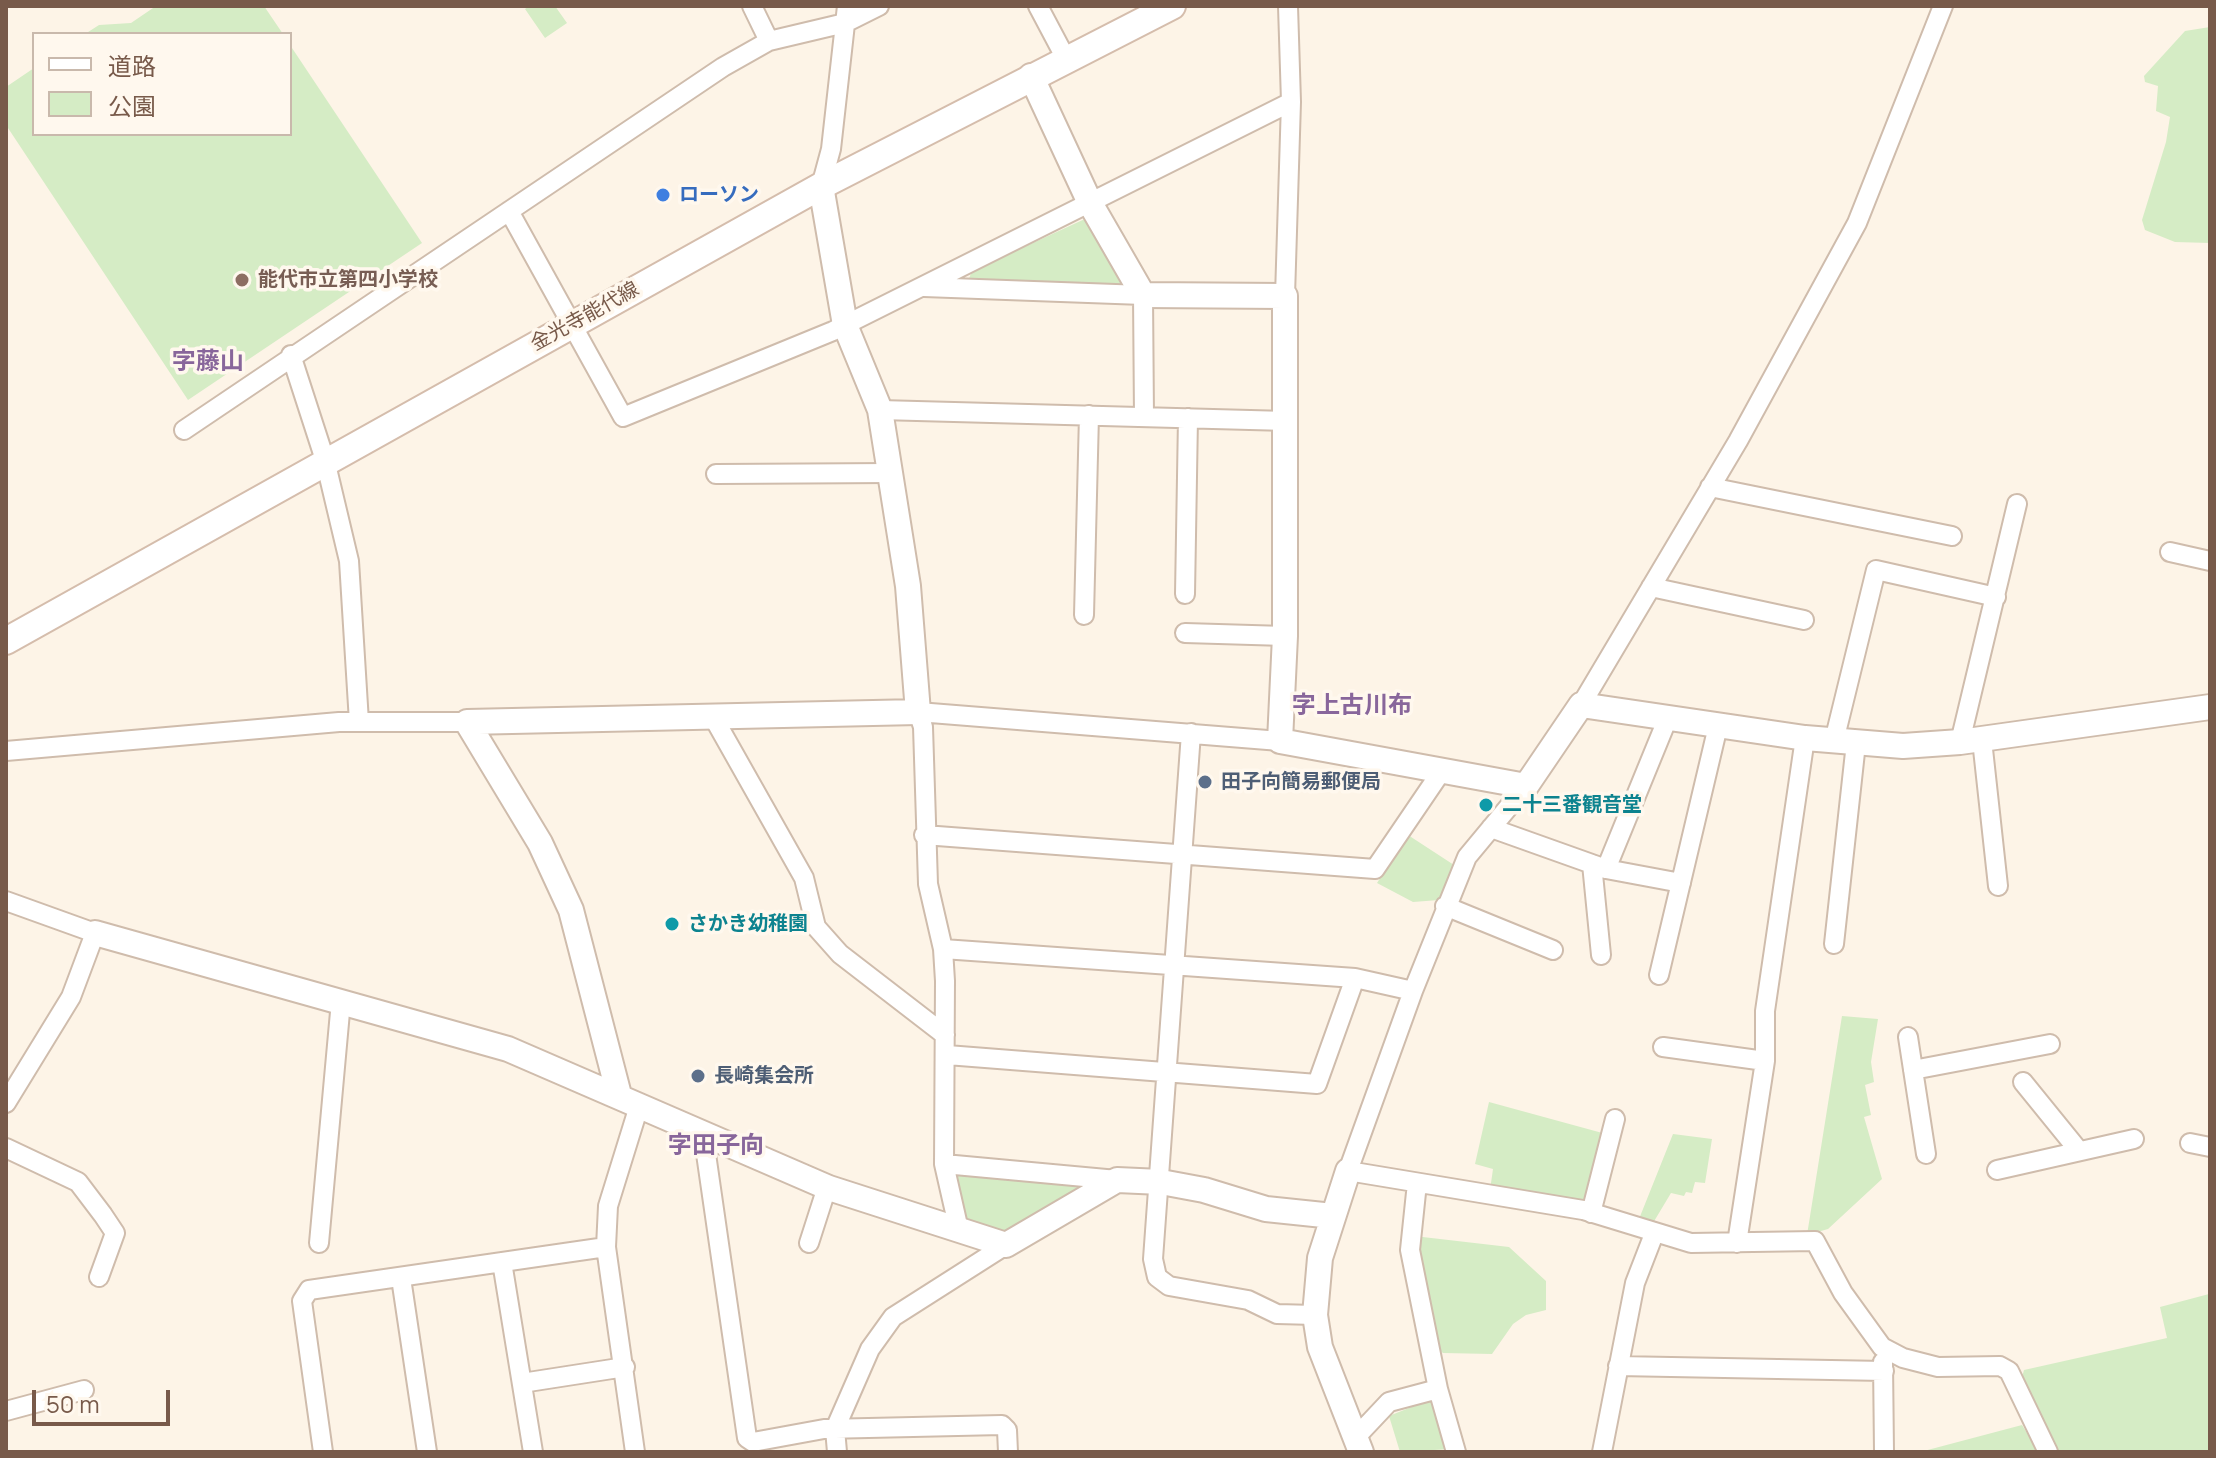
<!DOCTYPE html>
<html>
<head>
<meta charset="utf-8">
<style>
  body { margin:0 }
  #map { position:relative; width:2216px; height:1458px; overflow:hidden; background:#fdf4e7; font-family:Manrope,"Noto Sans JP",sans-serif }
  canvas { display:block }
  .frame { position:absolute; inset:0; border:8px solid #785a4a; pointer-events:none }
  .legend { position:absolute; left:32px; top:32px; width:260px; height:104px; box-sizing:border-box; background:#fff8ee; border:2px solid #c9b9ac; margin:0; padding:10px 14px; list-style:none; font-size:24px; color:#785a4a }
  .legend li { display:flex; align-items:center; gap:16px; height:40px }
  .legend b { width:40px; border:2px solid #c9b9ac }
  .scale { position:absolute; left:32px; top:1390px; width:138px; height:36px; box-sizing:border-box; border:4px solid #785a4a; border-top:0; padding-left:10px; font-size:24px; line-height:28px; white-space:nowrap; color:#785a4a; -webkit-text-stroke:6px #fff8ee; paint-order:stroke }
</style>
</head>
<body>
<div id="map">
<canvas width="2216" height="1458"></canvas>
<div class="frame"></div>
<ul class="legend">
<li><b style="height:10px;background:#fff"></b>道路</li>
<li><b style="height:22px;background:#d5ecc5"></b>公園</li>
</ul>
<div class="scale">50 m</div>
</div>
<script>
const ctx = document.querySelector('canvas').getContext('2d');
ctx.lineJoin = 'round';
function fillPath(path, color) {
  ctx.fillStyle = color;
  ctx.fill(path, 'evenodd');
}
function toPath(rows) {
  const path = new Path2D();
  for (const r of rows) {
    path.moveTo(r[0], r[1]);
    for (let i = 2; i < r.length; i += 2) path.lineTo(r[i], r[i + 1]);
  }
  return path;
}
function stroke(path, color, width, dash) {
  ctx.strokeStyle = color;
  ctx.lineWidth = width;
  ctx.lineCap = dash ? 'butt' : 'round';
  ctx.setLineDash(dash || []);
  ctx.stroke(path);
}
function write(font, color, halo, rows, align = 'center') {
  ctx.font = font + ' Manrope,"Noto Sans JP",sans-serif';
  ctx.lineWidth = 7;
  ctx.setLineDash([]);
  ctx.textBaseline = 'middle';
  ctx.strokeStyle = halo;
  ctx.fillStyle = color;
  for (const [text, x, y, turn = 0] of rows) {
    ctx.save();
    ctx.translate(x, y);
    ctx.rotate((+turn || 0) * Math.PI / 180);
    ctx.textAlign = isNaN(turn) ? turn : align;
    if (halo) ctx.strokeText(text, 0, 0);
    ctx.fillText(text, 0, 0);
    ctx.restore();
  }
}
const green = toPath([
  [156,6,264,6,283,34,85,34,99,25,131,23],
  [529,6,555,6,567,23,545,38,525,9],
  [2210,27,2210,243,2175,242,2145,230,2142,220,2166,142,2170,117,2156,111,2158,86,2145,82,2144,76,2185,31],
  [290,45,422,243,188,400,6,125,6,87,34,68,34,134,290,134],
  [1087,218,1096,228,1122,284,968,281,972,271],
  [1408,835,1454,865,1439,900,1413,902,1377,883],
  [1842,1016,1878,1019,1871,1062,1874,1082,1865,1085,1871,1115,1864,1117,1882,1179,1828,1229,1807,1235],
  [1489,1102,1606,1134,1586,1202,1490,1190,1493,1169,1475,1164],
  [1673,1134,1712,1139,1705,1183,1695,1182,1692,1193,1686,1192,1684,1196,1671,1193,1653,1223,1639,1219],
  [957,1171,1088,1183,1087,1188,1002,1233,963,1223,953,1181],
  [1414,1236,1509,1247,1546,1281,1546,1310,1526,1315,1513,1324,1492,1354,1443,1353,1436,1347],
  [2209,1294,2210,1452,2055,1452,2021,1381,2024,1370,2167,1338,2160,1307],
  [1434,1398,1451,1449,1400,1452,1389,1416],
  [2022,1425,2039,1452,1920,1452]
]);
const minor = toPath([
  [752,6,769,41],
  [1038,6,1065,57],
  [821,186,831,149,847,6],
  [509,211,623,417,833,331,1291,102],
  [924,287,1143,295,1144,417],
  [1285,296,1291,102,1288,6],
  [291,355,325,460,349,561,359,722],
  [880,410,1287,421],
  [184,430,723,67,769,41,845,23,879,6],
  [716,474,892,473],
  [1710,487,1952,536],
  [2170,552,2210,561],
  [1651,587,1804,620],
  [1185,594,1188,418],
  [1084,615,1089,415],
  [1185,633,1285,636],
  [1581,705,1738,441,1857,223,1943,6],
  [712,715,804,878,816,927,840,954,945,1035],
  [1667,720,1606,869,1681,883],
  [1191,733,1153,1259,1157,1277,1169,1286,1248,1300,1277,1314,1315,1315],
  [1982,740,1998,886],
  [1834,741,1876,570,1996,597],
  [1960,742,2017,504],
  [6,751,339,722,467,722],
  [1526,786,1467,857,1413,991,1348,1171,1583,1210,1691,1243,1815,1241,1843,1293,1882,1347,1903,1358,1938,1367,2000,1366,2009,1371,2048,1452],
  [1491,828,1606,869],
  [924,835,1375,869,1443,769],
  [1592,864,1601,955],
  [6,901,95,933,71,997,6,1103],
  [1445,906,1553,950],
  [1834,944,1856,743],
  [943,949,1355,978,1413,991],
  [1659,975,1718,726],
  [1908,1037,1926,1154],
  [1663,1047,1765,1061],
  [947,1055,1317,1084,1355,978],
  [1913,1070,2050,1044],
  [2023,1082,2079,1151],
  [703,1133,747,1438,753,1442,824,1429,1002,1425,1007,1430,1008,1452],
  [2190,1143,2210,1147],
  [6,1148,78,1182,103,1215,115,1233,99,1277],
  [944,1164,1117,1180],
  [1997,1170,2134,1139],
  [1417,1183,1410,1250,1438,1389,1456,1452],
  [1591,1213,1615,1119],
  [959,1230,944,1164,945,981,943,949,928,884,923,727,918,712,1280,741],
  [319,1243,341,1001],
  [809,1243,827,1187],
  [1737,1243,1765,1061,1765,1011,1805,738],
  [502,1262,533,1452],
  [401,1278,427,1452],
  [1883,1362,1884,1452],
  [1618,1366,1884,1371],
  [522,1383,625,1367],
  [6,1411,84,1390],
  [1356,1437,1389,1402,1438,1389],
  [323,1452,302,1301,309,1290,606,1247],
  [635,1452,606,1247,608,1206,639,1106],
  [837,1452,835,1429,870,1349,893,1317,1006,1245],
  [1602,1452,1635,1283,1654,1234]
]);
const tertiary = toPath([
  [1031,76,1090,203,1143,295,1285,296,1285,636,1280,741,1526,786,1581,705,1805,738,1903,746,1960,742,2210,707],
  [95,933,508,1049,829,1188,1006,1245,1117,1180,1161,1182,1204,1190,1266,1209,1333,1216],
  [619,1095,571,910,540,843,467,722,918,712,908,586,880,410,845,325,821,186],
  [1348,1171,1320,1258,1315,1315,1320,1347,1361,1452]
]);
const secondary = toPath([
  [6,641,821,186,1172,6]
]);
const markers = [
  [663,195,8,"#3f7fe0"],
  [242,280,8,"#8d6e63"],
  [1205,782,8,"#5c6f8a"],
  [1486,805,8,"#0f9aa8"],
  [672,924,8,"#0f9aa8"],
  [698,1076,8,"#5c6f8a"]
];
const shopNames = [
  ["ローソン",679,195]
];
const educationNames = [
  ["能代市立第四小学校",258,280]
];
const streetNames = [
  ["金光寺能代線",585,317,-29]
];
const serviceNames = [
  ["田子向簡易郵便局",1221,782],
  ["長崎集会所",714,1076]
];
const cultureNames = [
  ["二十三番観音堂",1502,805],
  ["さかき幼稚園",688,924]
];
const quarterNames = [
  ["字藤山",208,362],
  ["字上古川布",1352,706],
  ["字田子向",716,1146]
];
fillPath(green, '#d5ecc5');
stroke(minor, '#cfbcac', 22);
stroke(tertiary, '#cfbcac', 28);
stroke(secondary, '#d5bdac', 30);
stroke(minor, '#fff', 18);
stroke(tertiary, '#fff', 24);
stroke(secondary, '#fff', 26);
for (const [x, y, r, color] of markers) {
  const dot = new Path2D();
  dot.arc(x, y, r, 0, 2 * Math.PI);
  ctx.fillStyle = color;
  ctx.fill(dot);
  stroke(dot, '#fff8ee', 3);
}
write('bold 20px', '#366cbe', '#fff8ee', shopNames, 'left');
write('bold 20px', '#785e54', '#fff8ee', educationNames, 'left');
write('20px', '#785a4a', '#fff8ee', streetNames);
write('bold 20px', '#4e5e75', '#fff8ee', serviceNames, 'left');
write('bold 20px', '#0d838f', '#fff8ee', cultureNames, 'left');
write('bold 24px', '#88669b', '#fff8ee', quarterNames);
</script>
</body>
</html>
